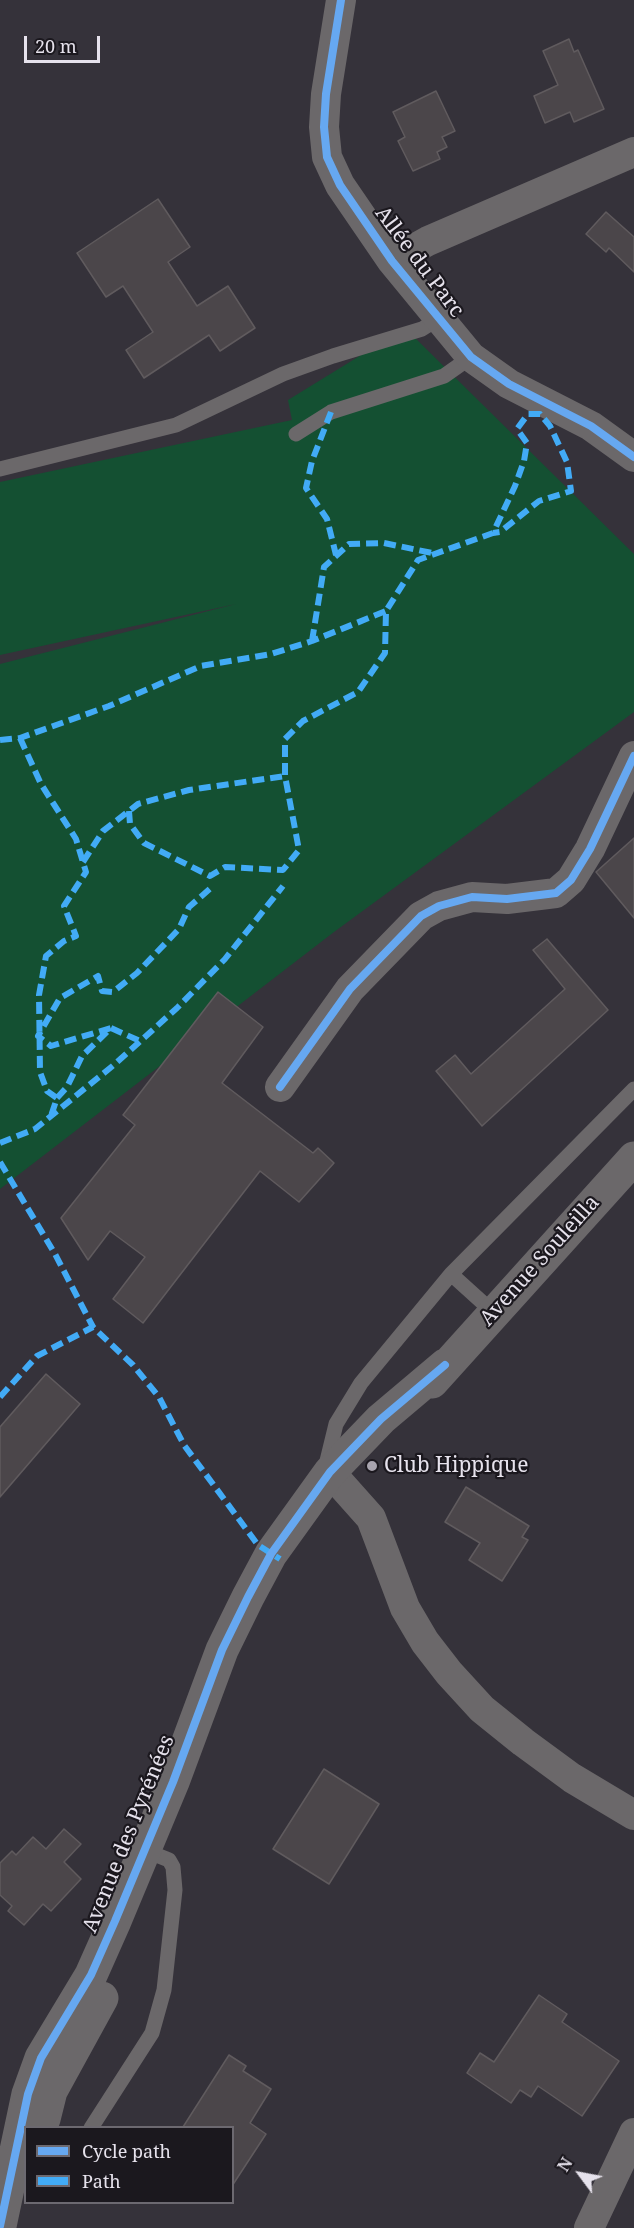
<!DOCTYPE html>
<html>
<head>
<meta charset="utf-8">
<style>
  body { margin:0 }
  #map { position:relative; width:634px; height:2228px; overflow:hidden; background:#35323a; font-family:"Noto Serif",serif }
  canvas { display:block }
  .legend { position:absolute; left:24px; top:2126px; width:210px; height:78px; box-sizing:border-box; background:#1b181e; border:2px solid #6c6970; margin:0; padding:8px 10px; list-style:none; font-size:18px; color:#e6e2ec }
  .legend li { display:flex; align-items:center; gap:12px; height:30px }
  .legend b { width:30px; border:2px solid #6c6970 }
  .north { position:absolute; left:550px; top:2144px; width:60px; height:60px; -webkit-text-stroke:4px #1b181e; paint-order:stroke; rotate:302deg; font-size:16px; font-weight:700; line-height:24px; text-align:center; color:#e6e2ec }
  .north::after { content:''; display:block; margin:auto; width:21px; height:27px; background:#e6e2ec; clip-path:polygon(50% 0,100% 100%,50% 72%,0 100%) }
  .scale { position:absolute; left:24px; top:36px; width:76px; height:27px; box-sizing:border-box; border:3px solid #e6e2ec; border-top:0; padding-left:8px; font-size:18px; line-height:21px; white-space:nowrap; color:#e6e2ec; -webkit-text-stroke:4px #1b181e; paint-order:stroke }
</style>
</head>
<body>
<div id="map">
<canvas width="634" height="2228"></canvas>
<ul class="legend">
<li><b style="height:8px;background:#66a8f1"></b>Cycle path</li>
<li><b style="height:8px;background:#42abf6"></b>Path</li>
</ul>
<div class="north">N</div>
<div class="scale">20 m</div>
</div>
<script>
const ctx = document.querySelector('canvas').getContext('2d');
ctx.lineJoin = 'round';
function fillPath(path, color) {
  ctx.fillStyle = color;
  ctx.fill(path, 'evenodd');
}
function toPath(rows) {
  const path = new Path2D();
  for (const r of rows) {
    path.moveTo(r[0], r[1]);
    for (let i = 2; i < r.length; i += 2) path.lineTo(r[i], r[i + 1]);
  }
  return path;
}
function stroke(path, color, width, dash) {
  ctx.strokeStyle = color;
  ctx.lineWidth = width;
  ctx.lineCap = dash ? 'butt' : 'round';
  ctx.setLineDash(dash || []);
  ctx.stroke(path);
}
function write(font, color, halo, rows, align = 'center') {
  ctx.font = font + ' "Noto Serif",serif';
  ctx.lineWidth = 4.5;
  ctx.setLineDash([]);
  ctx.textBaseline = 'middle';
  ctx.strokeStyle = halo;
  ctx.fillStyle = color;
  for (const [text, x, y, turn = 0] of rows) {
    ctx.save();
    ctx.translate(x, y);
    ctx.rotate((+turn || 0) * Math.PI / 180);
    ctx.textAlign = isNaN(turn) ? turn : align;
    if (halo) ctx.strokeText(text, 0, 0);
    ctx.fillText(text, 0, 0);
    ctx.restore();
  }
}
const green = toPath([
  [405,328,634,554,634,712,334,932,0,1189,0,664,236,604,0,655,0,482,292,420,288,400]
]);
const building = toPath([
  [569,39,574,52,578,50,604,109,574,122,570,112,545,123,534,96,558,85,543,51,569,39],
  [436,91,455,131,442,137,447,147,437,152,440,159,413,171,398,141,405,137,393,112,436,91],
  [158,199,190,247,168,262,197,306,228,286,255,328,220,351,209,335,144,378,126,350,153,332,123,286,106,297,77,253,158,199],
  [606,212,634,237,634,272,609,248,606,252,586,234,606,212],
  [634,838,634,918,596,872,634,838],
  [547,939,608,1010,482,1126,436,1071,455,1055,471,1074,565,989,533,950,547,939],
  [218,992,263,1027,222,1083,313,1153,318,1148,334,1163,299,1202,260,1171,143,1323,113,1299,145,1257,110,1231,88,1260,61,1218,135,1125,123,1115,218,992],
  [46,1374,80,1404,0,1497,0,1427,46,1374],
  [466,1487,529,1526,522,1537,528,1540,502,1581,469,1560,480,1543,445,1522,466,1487],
  [324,1769,379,1804,329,1884,273,1849,324,1769],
  [64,1829,81,1844,64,1862,81,1879,51,1911,43,1904,24,1925,8,1911,12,1906,0,1895,0,1863,12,1851,16,1855,33,1837,46,1849,64,1829],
  [539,1995,567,2014,562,2022,619,2061,582,2116,538,2086,531,2097,520,2090,511,2103,467,2073,480,2053,494,2062,539,1995],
  [229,2055,246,2066,243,2071,271,2089,250,2123,266,2134,232,2186,232,2127,183,2127,229,2055]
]);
const service = toPath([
  [296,434,331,412,444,376,471,357],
  [0,469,176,425,283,374,333,356,422,329,438,319],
  [451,1274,493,1312],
  [326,1465,336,1424,361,1383,451,1274,634,1089],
  [91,2128,152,2033,164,1990,175,1890,173,1867,169,1860,144,1850]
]);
const minor = toPath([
  [341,0,326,94,324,127,327,157,340,185,392,261,471,357,509,384,591,426,634,457],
  [392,261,428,241,634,152],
  [280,1087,350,989,421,916,439,906,472,897,507,899,556,893,571,880,590,849,634,756],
  [330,1472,371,1518,405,1608,425,1642,449,1673,482,1709,523,1742,572,1778,634,1815],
  [589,2228,634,2133]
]);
const tertiary = toPath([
  [432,1382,634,1158],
  [44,2119,51,2091,102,1998],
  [0,2226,28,2094,41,2058,91,1975,115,1921,173,1782,222,1650,248,1597,271,1554,330,1472,381,1419,445,1365]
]);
const quiet = toPath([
  [331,412,312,461,306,488,327,519,336,555],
  [312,641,324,567,349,544,384,543,432,553],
  [20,738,41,784,76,839,86,872,64,906,76,936,64,941,46,956,39,995,40,1072,47,1091,57,1098,51,1116],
  [0,740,20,738,109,706,201,666,271,654,312,641,386,611],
  [129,811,130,824,144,843,210,876,225,867,283,870,299,850,285,776,285,739,303,721,358,692,385,653,386,611,418,560,493,533,515,486,524,461,527,443,517,429,528,414,540,414,550,426,567,462,571,491,539,501,500,532,493,533],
  [83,862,103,831,138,804,189,790,285,776],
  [111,1028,140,1041],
  [57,1098,67,1087,82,1056,111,1028,51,1046,38,1036,60,998,98,976,102,991,113,992,137,973,179,929,189,907,212,887],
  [0,1143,35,1129,115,1064,177,1008,225,959,283,886],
  [0,1162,55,1254,93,1327],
  [0,1397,37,1356,93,1327,133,1365,159,1397,184,1445,258,1545,280,1559]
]);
const cycleway = toPath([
  [341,0,326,94,324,127,327,157,340,185,392,261,471,357,509,384,591,426,634,457],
  [280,1087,350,989,421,916,439,906,472,897,507,899,556,893,571,880,590,849,634,756],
  [0,2226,28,2094,41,2058,91,1975,115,1921,173,1782,222,1650,248,1597,271,1554,330,1472,381,1419,445,1365]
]);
const markers = [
  [372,1466,6,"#a8a4ae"]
];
const streetNames = [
  ["Allée du Parc",419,262,53],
  ["Avenue Souleilla",540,1261,-48],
  ["Avenue des Pyrénées",129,1834,-68]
];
const poiNames = [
  ["Club Hippique",384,1466]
];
fillPath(green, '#145032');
fillPath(building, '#4b464a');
stroke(building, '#605b5e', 1.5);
stroke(service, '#6b686a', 15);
stroke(minor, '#6b686a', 30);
stroke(tertiary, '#6b686a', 33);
stroke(quiet, '#42abf6', 6, [12, 6]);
stroke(cycleway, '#66a8f1', 8);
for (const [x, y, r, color] of markers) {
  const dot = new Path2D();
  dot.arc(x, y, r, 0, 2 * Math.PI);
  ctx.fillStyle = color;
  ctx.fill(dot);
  stroke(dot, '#1b181e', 2);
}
write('21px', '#e6e2ec', '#1b181e', streetNames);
write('21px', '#e6e2ec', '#1b181e', poiNames, 'left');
</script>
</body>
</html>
